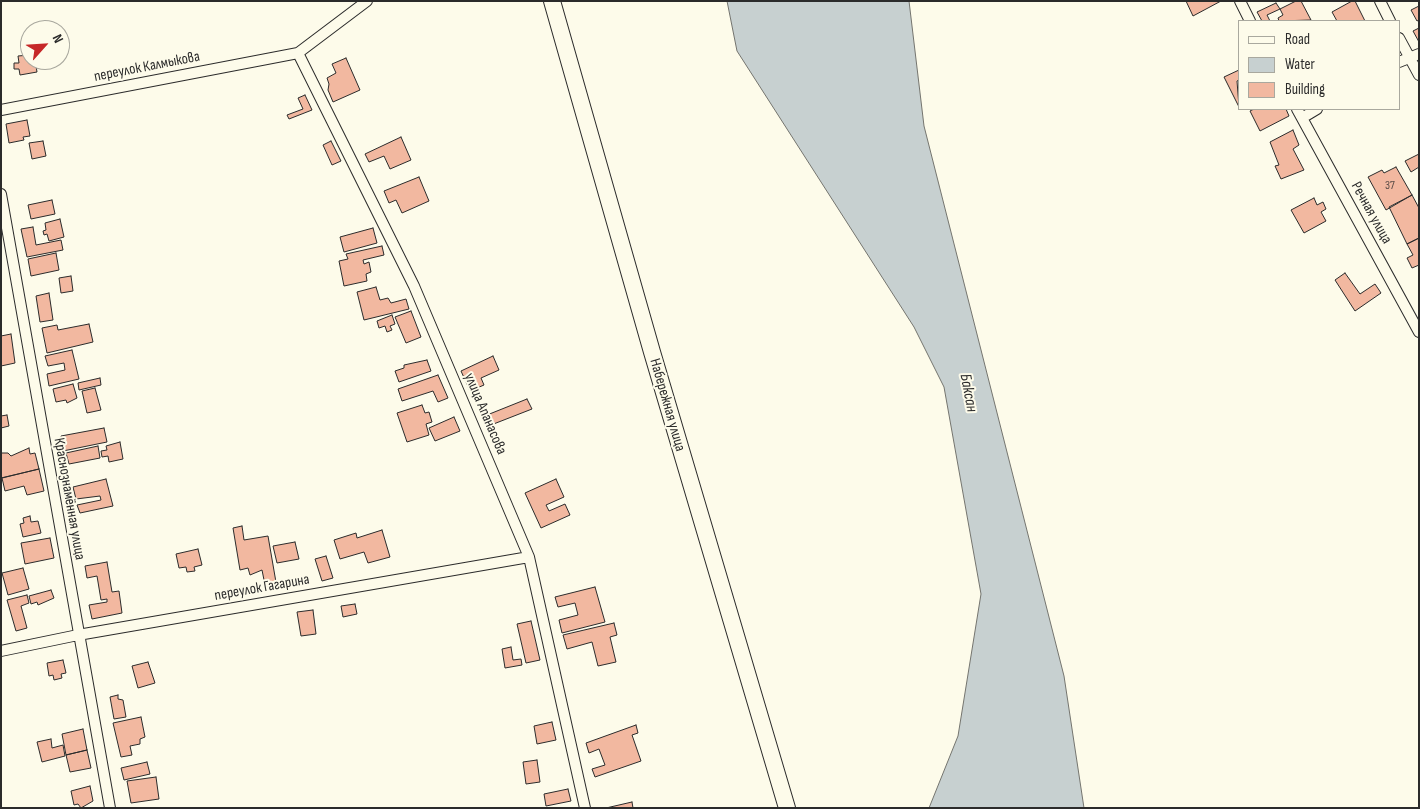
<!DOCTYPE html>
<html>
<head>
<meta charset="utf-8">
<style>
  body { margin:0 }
  #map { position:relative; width:1420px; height:809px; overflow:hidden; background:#fdfbea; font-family:"Sofia Sans Condensed",sans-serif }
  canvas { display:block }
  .frame { position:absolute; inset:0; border:2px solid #2b2b2b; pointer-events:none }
  .legend { position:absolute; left:1238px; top:20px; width:162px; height:90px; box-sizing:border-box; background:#fdfbea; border:1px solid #a9a89e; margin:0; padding:6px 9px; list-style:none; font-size:15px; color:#2b2b2b }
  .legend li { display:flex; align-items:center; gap:10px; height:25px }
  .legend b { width:25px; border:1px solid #a9a89e }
  .north { position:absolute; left:20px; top:20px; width:50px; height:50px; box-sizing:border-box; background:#fdfbea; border:1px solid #a9a89e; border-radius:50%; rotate:64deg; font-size:14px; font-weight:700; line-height:20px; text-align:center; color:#2b2b2b }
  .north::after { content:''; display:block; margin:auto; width:18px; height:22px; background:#c62828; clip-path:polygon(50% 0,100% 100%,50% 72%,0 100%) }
</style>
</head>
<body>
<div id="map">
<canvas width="1420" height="809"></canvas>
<div class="frame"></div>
<ul class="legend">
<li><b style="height:6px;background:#fdfbea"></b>Road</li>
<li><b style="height:14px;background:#c7d0d0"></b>Water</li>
<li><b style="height:14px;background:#f2b8a0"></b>Building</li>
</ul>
<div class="north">N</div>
</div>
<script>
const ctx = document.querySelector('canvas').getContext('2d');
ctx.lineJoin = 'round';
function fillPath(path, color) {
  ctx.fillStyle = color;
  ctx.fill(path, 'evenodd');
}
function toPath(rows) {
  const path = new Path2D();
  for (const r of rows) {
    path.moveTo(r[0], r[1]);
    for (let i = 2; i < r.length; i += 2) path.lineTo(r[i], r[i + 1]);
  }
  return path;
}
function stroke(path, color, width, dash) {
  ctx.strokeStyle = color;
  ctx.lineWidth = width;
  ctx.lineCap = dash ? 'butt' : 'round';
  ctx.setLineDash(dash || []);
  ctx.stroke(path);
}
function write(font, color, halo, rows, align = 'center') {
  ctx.font = font + ' "Sofia Sans Condensed",sans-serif';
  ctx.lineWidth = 4;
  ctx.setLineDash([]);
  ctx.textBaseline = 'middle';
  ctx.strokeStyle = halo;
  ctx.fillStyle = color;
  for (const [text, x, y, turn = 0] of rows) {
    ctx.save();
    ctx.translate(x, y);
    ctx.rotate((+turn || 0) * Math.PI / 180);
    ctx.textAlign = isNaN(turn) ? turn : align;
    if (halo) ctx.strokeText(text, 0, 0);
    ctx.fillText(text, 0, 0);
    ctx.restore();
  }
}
const water = toPath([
  [727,1,909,1,924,126,1064,676,1084,808,929,808,958,736,981,594,944,387,914,327,737,51,727,1]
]);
const building = toPath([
  [1186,1,1221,1,1193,16,1186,1],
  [1296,1,1301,1,1311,20,1279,21,1278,18,1283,15,1280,9,1296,1],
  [1352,1,1355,1,1365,21,1337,21,1332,12,1352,1],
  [1276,3,1280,9,1267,15,1270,21,1262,21,1257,12,1276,3],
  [1419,6,1419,20,1417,21,1411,10,1419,6],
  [1419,28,1419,42,1413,31,1419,28],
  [30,55,30,60,35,60,37,72,20,75,19,69,14,69,14,63,19,63,18,56,30,55],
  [346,58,360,90,333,102,328,90,329,84,327,78,336,73,332,64,346,58],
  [1239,70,1239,80,1237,81,1239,107,1224,77,1239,70],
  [305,95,312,110,289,119,287,115,303,109,298,98,305,95],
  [1254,109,1286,109,1289,116,1260,131,1250,111,1254,109],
  [27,120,30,136,23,137,24,140,9,143,6,124,27,120],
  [1293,130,1299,145,1293,149,1304,170,1281,179,1275,166,1279,165,1270,142,1293,130],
  [401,137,411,160,390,169,384,156,369,162,365,154,401,137],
  [43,141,46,156,32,159,29,143,43,141],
  [331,141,341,161,332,165,323,145,331,141],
  [1419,154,1419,167,1411,172,1405,161,1419,154],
  [1396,167,1412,195,1386,210,1368,177,1382,170,1384,173,1396,167],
  [419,177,429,201,402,213,396,200,389,203,384,191,419,177],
  [1412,195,1419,208,1419,238,1407,244,1389,207,1412,195],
  [1314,198,1317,205,1323,202,1326,209,1321,212,1326,221,1304,233,1291,210,1314,198],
  [52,200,55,214,31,219,28,205,52,200],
  [60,219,64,237,49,241,47,234,44,235,43,231,46,230,45,223,60,219],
  [33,227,36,245,61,240,63,250,27,257,21,229,33,227],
  [373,228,377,243,344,252,340,237,373,228],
  [1419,238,1419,265,1412,268,1407,258,1413,255,1407,244,1419,238],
  [382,246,384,255,363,260,364,264,369,262,371,272,366,274,367,281,344,286,339,261,348,259,346,254,382,246],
  [56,253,59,270,31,276,28,259,56,253],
  [1345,273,1360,294,1375,284,1381,293,1355,311,1335,280,1345,273],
  [71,276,73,291,61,293,59,278,71,276],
  [376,287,380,300,388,298,391,303,406,299,409,309,364,320,357,292,376,287],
  [49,293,53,320,40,322,36,296,49,293],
  [411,311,421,337,406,343,395,317,411,311],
  [392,315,395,324,390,326,392,330,387,332,385,326,379,328,377,321,392,315],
  [89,324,93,342,47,353,42,328,57,325,58,330,89,324],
  [11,334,15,363,1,366,1,336,11,334],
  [72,350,79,379,49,386,47,374,65,370,64,363,48,366,45,356,72,350],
  [493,356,499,370,481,378,484,385,470,391,461,371,493,356],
  [427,360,431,371,399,382,395,371,404,368,404,365,427,360],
  [438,375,448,398,438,402,433,391,402,401,398,389,438,375],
  [100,378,101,385,79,390,78,383,100,378],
  [73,384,77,398,67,403,66,400,56,402,53,389,73,384],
  [95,388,101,410,87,413,82,391,95,388],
  [527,399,532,409,491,425,487,415,527,399],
  [422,405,425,413,429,412,432,422,426,424,429,435,407,442,397,413,422,405],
  [7,415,9,426,1,428,1,416,7,415],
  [454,417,460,431,435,441,429,428,454,417],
  [104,428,107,442,63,451,61,436,104,428],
  [120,442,123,459,109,462,108,456,102,457,101,451,107,450,106,446,120,442],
  [98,446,100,458,69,464,66,453,98,446],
  [29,448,30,454,35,453,39,469,1,478,1,453,8,453,11,456,29,448],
  [39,469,44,491,27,495,24,486,5,491,2,478,39,469],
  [106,479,113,506,80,513,77,505,101,500,100,496,76,499,73,487,106,479],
  [556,479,564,497,546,505,549,511,565,504,570,515,541,528,525,493,556,479],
  [30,516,31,522,38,521,41,533,23,537,20,524,24,523,23,518,30,516],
  [242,526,244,540,268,536,277,588,266,590,262,570,250,575,248,568,240,570,233,528,242,526],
  [382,530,390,557,368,563,364,552,340,559,334,540,356,533,357,538,382,530],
  [50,538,54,558,25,564,21,543,50,538],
  [295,542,299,559,277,563,273,546,295,542],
  [198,549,202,565,194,567,195,571,187,572,186,567,179,568,176,554,198,549],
  [326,556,333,578,322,581,315,559,326,556],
  [107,562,112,592,119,591,122,613,92,619,89,605,107,602,107,599,101,600,97,576,87,578,85,566,107,562],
  [23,568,29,589,8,595,2,573,23,568],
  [595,587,605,622,562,633,559,620,578,615,575,603,558,607,555,597,595,587],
  [51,590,54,598,38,605,37,602,31,604,29,596,51,590],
  [27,595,29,603,21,606,27,628,16,631,7,600,27,595],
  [355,604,357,614,343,617,341,606,355,604],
  [313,610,316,634,301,636,297,612,313,610],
  [531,621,540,660,526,663,517,624,531,621],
  [614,623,617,635,610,637,616,662,598,666,592,642,567,649,563,635,614,623],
  [511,647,513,660,521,659,522,665,505,668,502,649,511,647],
  [63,660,66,673,61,674,62,678,54,680,53,675,49,676,47,663,63,660],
  [148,662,155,683,138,688,132,666,148,662],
  [118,695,118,699,123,700,126,717,114,719,110,697,118,695],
  [141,717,145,737,140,739,140,744,130,746,132,755,121,757,113,723,141,717],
  [552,722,556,740,537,744,534,726,552,722],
  [636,725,638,733,632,735,641,761,595,777,592,769,605,765,599,749,589,753,586,743,636,725],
  [83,729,87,750,66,755,62,734,83,729],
  [51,739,52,748,63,745,65,756,42,762,37,742,51,739],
  [87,750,91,768,70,772,66,755,87,750],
  [537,760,540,782,526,784,523,762,537,760],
  [147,762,150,774,124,780,121,768,147,762],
  [156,777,159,799,131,803,127,781,156,777],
  [90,786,93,801,81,808,78,804,74,805,71,791,90,786],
  [568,789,571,801,546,806,544,794,568,789],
  [632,802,633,808,606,808,632,802]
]);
const street = toPath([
  [1240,1,1250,21],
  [1380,1,1390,21],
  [1399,38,1419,75],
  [298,53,414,286,529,557,585,808],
  [1399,62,1419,54],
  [1297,109,1419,332],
  [1,110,298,53,367,1],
  [1302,118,1317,109],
  [1,194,110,808],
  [1,651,78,635,529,557]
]);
const primary = toPath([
  [552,1,652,352,787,808]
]);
const numberNames = [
  ["37",1390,186]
];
const streetNames = [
  ["переулок Калмыкова",147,67,-11],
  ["Речная улица",1371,213,61],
  ["Набережная улица",667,405,74],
  ["улица Апанасова",485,414,67],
  ["Краснознамённая улица",69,499,80],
  ["переулок Гагарина",262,588,-10]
];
const waterNames = [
  ["Баксан",968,393,79]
];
fillPath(water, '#c7d0d0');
stroke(water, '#74746e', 1);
fillPath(building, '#f2b8a0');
stroke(building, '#2b2b2b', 1);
stroke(street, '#2b2b2b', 12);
stroke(primary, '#2b2b2b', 18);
stroke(street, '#fdfbea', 10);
stroke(primary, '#fdfbea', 16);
write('12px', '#5d4e48', null, numberNames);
write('15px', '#2b2b2b', '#fdfbea', streetNames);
write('italic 16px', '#2b2b2b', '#fdfbea', waterNames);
</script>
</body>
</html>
